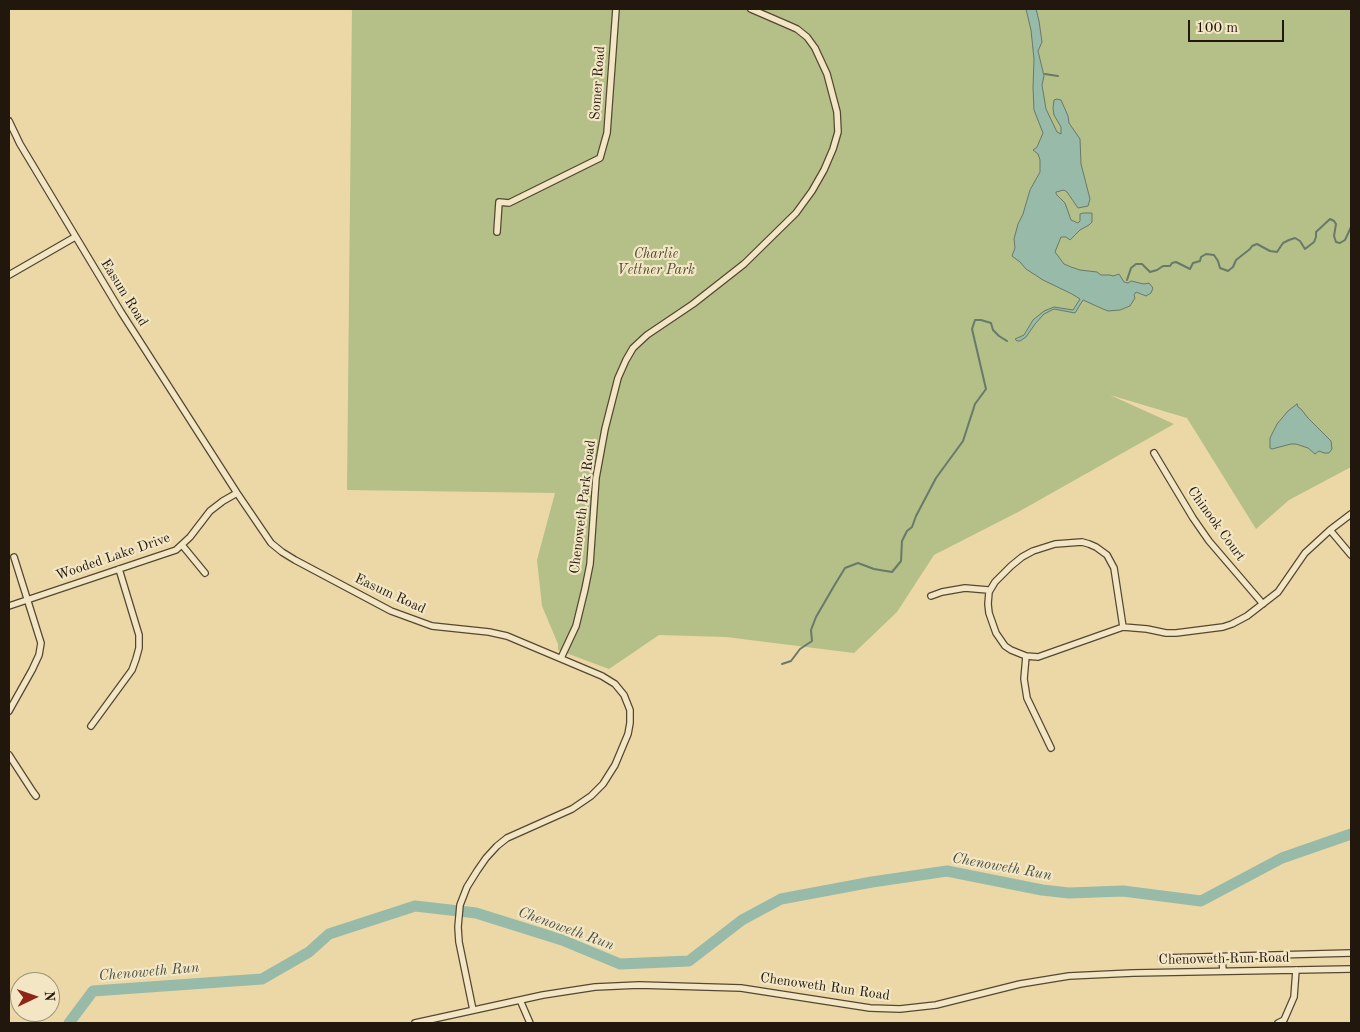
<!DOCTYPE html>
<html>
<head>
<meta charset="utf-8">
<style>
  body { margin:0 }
  #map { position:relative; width:1360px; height:1032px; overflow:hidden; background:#ebd8a6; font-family:"Old Standard TT",serif }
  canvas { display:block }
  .frame { position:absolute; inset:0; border:10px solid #22170d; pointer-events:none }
  .north { position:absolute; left:10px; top:972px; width:50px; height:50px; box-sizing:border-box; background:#f2e6c5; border:1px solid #9f937b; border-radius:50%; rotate:87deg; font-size:14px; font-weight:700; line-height:20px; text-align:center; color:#22170d }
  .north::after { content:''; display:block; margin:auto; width:18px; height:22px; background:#8f2418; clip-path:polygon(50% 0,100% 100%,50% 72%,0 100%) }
  .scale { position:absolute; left:1188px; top:20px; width:96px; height:22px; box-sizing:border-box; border:2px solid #22170d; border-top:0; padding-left:6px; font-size:15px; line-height:18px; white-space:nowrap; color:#22170d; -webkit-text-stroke:4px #f2e6c5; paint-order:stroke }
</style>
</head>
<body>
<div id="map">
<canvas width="1360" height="1032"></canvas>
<div class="frame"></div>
<div class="north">N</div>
<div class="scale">100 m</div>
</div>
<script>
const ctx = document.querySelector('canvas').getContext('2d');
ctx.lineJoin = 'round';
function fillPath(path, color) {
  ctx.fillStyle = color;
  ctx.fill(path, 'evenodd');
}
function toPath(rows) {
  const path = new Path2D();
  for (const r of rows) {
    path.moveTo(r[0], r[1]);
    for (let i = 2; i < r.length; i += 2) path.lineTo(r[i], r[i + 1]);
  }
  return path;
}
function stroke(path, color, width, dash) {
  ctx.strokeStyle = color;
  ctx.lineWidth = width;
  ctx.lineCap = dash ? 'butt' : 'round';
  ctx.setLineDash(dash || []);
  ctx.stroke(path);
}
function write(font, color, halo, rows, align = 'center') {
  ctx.font = font + ' "Old Standard TT",serif';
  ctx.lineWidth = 4.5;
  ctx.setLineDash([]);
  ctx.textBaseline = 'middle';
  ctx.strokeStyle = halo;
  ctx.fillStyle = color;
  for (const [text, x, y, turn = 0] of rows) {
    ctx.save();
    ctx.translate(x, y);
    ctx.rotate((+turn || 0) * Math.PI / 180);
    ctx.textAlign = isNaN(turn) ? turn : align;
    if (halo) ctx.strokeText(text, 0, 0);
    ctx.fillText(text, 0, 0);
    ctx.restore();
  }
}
const green = toPath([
  [352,9,1351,9,1351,467,1289,500,1256,529,1187,418,1110,395,1174,424,1020,511,934,555,897,612,854,653,726,637,659,635,609,669,558,650,558,644,542,606,537,560,555,493,347,490]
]);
const water = toPath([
  [1026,9,1036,9,1039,21,1042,42,1038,51,1044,76,1042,85,1046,109,1057,132,1061,134,1061,127,1054,115,1053,108,1054,100,1057,99,1061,100,1068,116,1069,123,1080,139,1081,164,1090,199,1088,206,1078,208,1067,192,1064,190,1056,192,1056,194,1065,203,1071,220,1078,223,1080,221,1080,214,1083,213,1092,213,1092,222,1089,225,1080,230,1070,240,1066,237,1061,237,1055,252,1064,264,1071,267,1080,270,1097,272,1101,275,1110,275,1113,276,1119,274,1124,282,1128,283,1131,281,1144,284,1149,283,1153,288,1151,293,1146,296,1136,292,1134,295,1135,298,1130,306,1120,310,1108,311,1103,309,1083,300,1075,313,1054,309,1044,314,1035,324,1026,337,1020,341,1017,341,1015,339,1024,335,1033,320,1044,311,1054,307,1073,310,1080,299,1072,294,1043,280,1026,269,1020,262,1012,256,1015,248,1014,239,1018,224,1023,214,1030,190,1040,172,1040,160,1038,154,1033,150,1037,147,1043,133,1034,110,1033,88,1034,59,1031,30,1026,9],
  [1297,404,1298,407,1301,409,1308,418,1331,441,1332,449,1329,453,1324,453,1319,451,1315,454,1308,448,1296,444,1291,444,1272,449,1270,448,1270,438,1277,424,1288,411,1297,404]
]);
const stream = toPath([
  [1045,74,1058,76],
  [1127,280,1131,268,1136,264,1142,264,1150,272,1157,270,1163,266,1170,266,1172,263,1176,262,1190,269,1193,263,1200,261,1201,257,1206,254,1214,255,1218,261,1220,268,1228,271,1233,267,1236,260,1250,249,1252,246,1257,244,1270,251,1277,252,1283,243,1289,240,1295,238,1300,241,1305,249,1314,242,1316,237,1316,232,1330,219,1334,221,1336,224,1334,236,1336,242,1340,243,1345,240,1351,227],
  [782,664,791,661,800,649,812,641,811,630,816,617,834,586,845,568,858,563,874,569,892,572,901,561,902,541,907,531,912,527,916,516,936,478,963,441,975,404,986,389,972,329,975,320,981,320,991,323,993,330,999,336,1007,341]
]);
const river = toPath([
  [69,1023,93,991,262,979,309,952,329,934,415,906,476,913,562,940,620,964,689,961,742,920,781,899,872,882,947,871,1042,890,1069,893,1123,891,1201,901,1282,858,1351,834]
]);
const street = toPath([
  [9,121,20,144,121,312,237,493,271,543,282,552,295,560,391,611,432,626,489,632,507,636,602,676,615,684,624,695,630,710,630,723,628,734,615,765,603,784,591,796,572,809,507,838,497,846,486,858,477,871,467,887,460,905,458,927,459,942,473,1010],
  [497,232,499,202,509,203,600,158,607,133,616,9],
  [9,275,75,237],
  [1154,453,1193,518,1209,541,1263,604],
  [1330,530,1351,555],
  [182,545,205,573],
  [931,596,942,592,965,588,988,590,989,592],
  [9,606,176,550,190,537,210,511,223,501,237,493],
  [1123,627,1114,568,1107,555,1096,547,1089,544,1082,542,1055,544,1033,551,1022,557,1011,566,995,582,989,592,988,604,989,613,996,633,1005,646,1011,650,1026,656,1038,657,1123,627,1147,629,1166,633,1176,633,1223,627,1232,624,1247,616,1278,592,1305,553,1330,530,1351,514],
  [1026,656,1024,679,1027,698,1051,748],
  [561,658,576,626,585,589,590,564,596,478,605,429,618,378,626,360,633,348,647,335,693,304,744,264,796,213,812,191,824,170,833,149,838,132,837,112,827,74,815,48,807,37,797,29,788,25,751,9],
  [9,711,32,670,39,655,41,643,14,557],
  [91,726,132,670,136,659,139,648,139,635,119,569],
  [9,755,33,792,36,796],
  [1222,957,1223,971],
  [1161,958,1351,953],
  [520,1000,530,1023],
  [415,1023,543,995,595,987,639,985,741,988,870,1008,900,1009,936,1005,1020,984,1069,976,1133,973,1351,969],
  [1278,1023,1284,1020,1294,997,1296,970]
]);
const streetNames = [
  ["Somer Road",598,83,-86],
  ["Easum Road",124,293,58],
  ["Chenoweth Park Road",583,507,-83],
  ["Chinook Court",1216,524,54],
  ["Wooded Lake Drive",113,557,-19],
  ["Easum Road",390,594,25],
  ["Chenoweth Run Road",1224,959,-1],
  ["Chenoweth Run Road",825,987,8]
];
const parkNames = [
  ["Charlie",656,254],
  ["Vettner Park",656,270]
];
const waterNames = [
  ["Chenoweth Run",1002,867,10],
  ["Chenoweth Run",566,929,20],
  ["Chenoweth Run",149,972,-5]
];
fillPath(green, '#b5bf88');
fillPath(water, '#98baa8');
stroke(water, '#69796a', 1);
stroke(stream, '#69796a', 2);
stroke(river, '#98baa8', 11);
stroke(street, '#544733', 8);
stroke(street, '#f2e6c5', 5.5);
write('14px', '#22170d', '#f2e6c5', streetNames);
write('italic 14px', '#4e4932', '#f2e6c5', parkNames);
write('italic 15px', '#4b5043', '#f2e6c5', waterNames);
</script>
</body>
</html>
